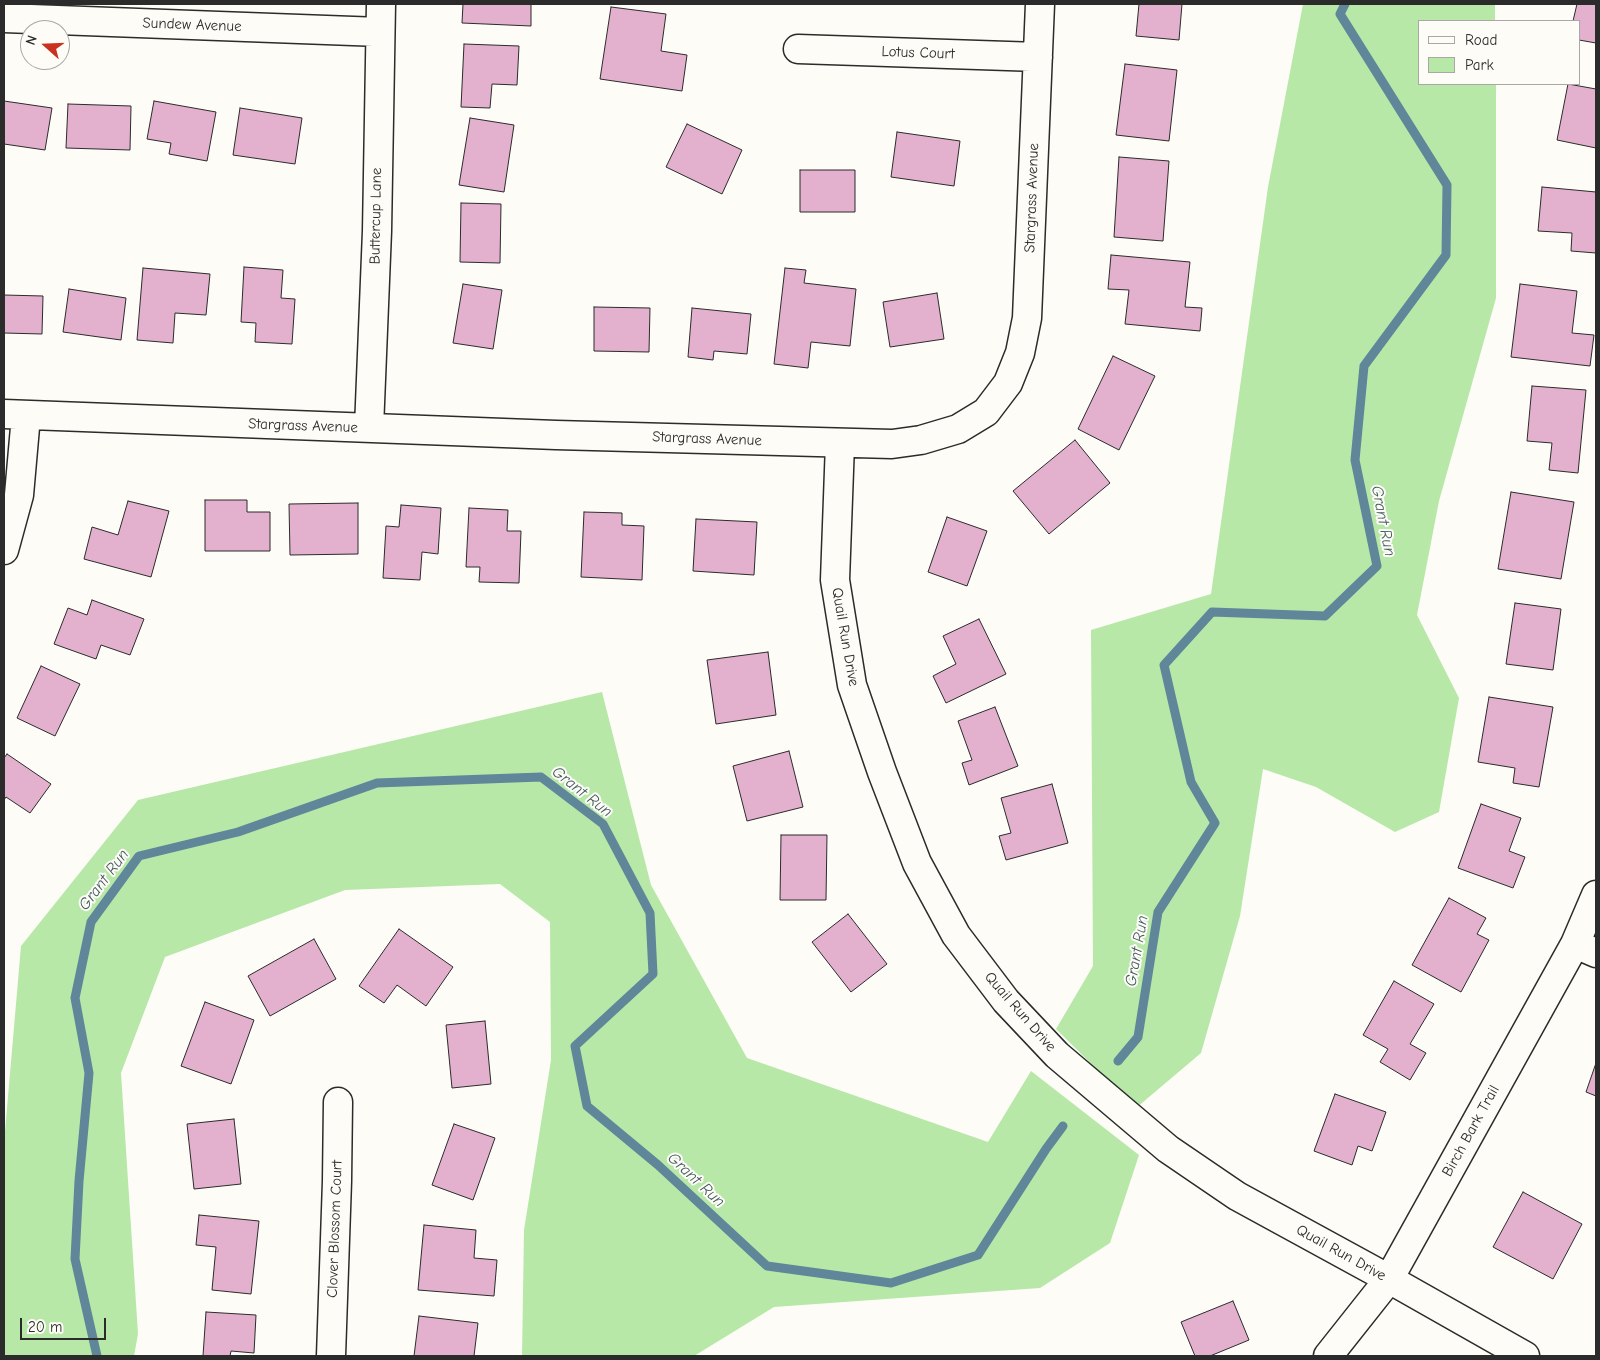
<!DOCTYPE html>
<html>
<head>
<meta charset="utf-8">
<style>
  body { margin:0 }
  #map { position:relative; width:1600px; height:1360px; overflow:hidden; background:#fdfcf7; font-family:"Comic Neue",sans-serif }
  canvas { display:block }
  .frame { position:absolute; inset:0; border:5px solid #2b2b2b; pointer-events:none }
  .legend { position:absolute; left:1418px; top:20px; width:162px; height:65px; box-sizing:border-box; background:#fdfcf7; border:1px solid #a9a8a5; margin:0; padding:6px 9px; list-style:none; font-size:15px; color:#2b2b2b }
  .legend li { display:flex; align-items:center; gap:10px; height:25px }
  .legend b { width:25px; border:1px solid #a9a8a5 }
  .north { position:absolute; left:20px; top:20px; width:50px; height:50px; box-sizing:border-box; background:#fdfcf7; border:1px solid #a9a8a5; border-radius:50%; rotate:290deg; font-size:14px; font-weight:700; line-height:20px; text-align:center; color:#2b2b2b }
  .north::after { content:''; display:block; margin:auto; width:18px; height:22px; background:#c8321e; clip-path:polygon(50% 0,100% 100%,50% 72%,0 100%) }
  .scale { position:absolute; left:20px; top:1318px; width:86px; height:22px; box-sizing:border-box; border:2px solid #2b2b2b; border-top:0; padding-left:6px; font-size:15px; line-height:18px; white-space:nowrap; color:#2b2b2b; -webkit-text-stroke:4px #fdfcf7; paint-order:stroke }
</style>
</head>
<body>
<div id="map">
<canvas width="1600" height="1360"></canvas>
<div class="frame"></div>
<ul class="legend">
<li><b style="height:6px;background:#fdfcf7"></b>Road</li>
<li><b style="height:14px;background:#b7e8a8"></b>Park</li>
</ul>
<div class="north">N</div>
<div class="scale">20 m</div>
</div>
<script>
const ctx = document.querySelector('canvas').getContext('2d');
ctx.lineJoin = 'round';
function fillPath(path, color) {
  ctx.fillStyle = color;
  ctx.fill(path, 'evenodd');
}
function toPath(rows) {
  const path = new Path2D();
  for (const r of rows) {
    path.moveTo(r[0], r[1]);
    for (let i = 2; i < r.length; i += 2) path.lineTo(r[i], r[i + 1]);
  }
  return path;
}
function stroke(path, color, width, dash) {
  ctx.strokeStyle = color;
  ctx.lineWidth = width;
  ctx.lineCap = dash ? 'butt' : 'round';
  ctx.setLineDash(dash || []);
  ctx.stroke(path);
}
function write(font, color, halo, rows, align = 'center') {
  ctx.font = font + ' "Comic Neue",sans-serif';
  ctx.lineWidth = 4;
  ctx.setLineDash([]);
  ctx.textBaseline = 'middle';
  ctx.strokeStyle = halo;
  ctx.fillStyle = color;
  for (const [text, x, y, turn = 0] of rows) {
    ctx.save();
    ctx.translate(x, y);
    ctx.rotate((+turn || 0) * Math.PI / 180);
    ctx.textAlign = isNaN(turn) ? turn : align;
    if (halo) ctx.strokeText(text, 0, 0);
    ctx.fillText(text, 0, 0);
    ctx.restore();
  }
}
const green = toPath([
  [1303,4,1495,4,1495,21,1419,21,1419,84,1496,84,1496,298,1439,501,1417,615,1459,698,1439,812,1395,832,1316,787,1263,769,1240,916,1201,1053,1136,1108,1056,1029,1093,966,1091,630,1211,594,1268,187],
  [602,692,651,885,747,1058,988,1142,1031,1071,1139,1155,1110,1243,1040,1288,774,1307,694,1356,522,1356,524,1230,551,1060,550,922,500,884,345,890,165,957,121,1073,138,1334,134,1356,4,1356,4,1143,21,946,138,800]
]);
const stream = toPath([
  [1118,1061,1138,1037,1158,912,1215,823,1191,782,1164,665,1212,612,1325,616,1377,566,1355,460,1364,366,1446,255,1447,185,1340,14,1345,4],
  [97,1356,75,1259,79,1181,89,1073,75,998,91,922,139,856,238,832,377,783,541,777,603,824,650,913,653,974,575,1046,587,1106,658,1165,767,1266,891,1283,978,1255,1046,1149,1063,1126]
]);
const building = toPath([
  [463,4,531,4,531,26,462,23,463,4],
  [1139,4,1182,4,1179,40,1136,36,1139,4],
  [1577,4,1596,4,1596,43,1579,40,1579,21,1573,21,1577,4],
  [611,7,666,14,661,51,687,55,682,91,600,79,611,7],
  [464,44,519,46,517,85,492,84,490,108,461,107,464,44],
  [1125,64,1177,70,1169,141,1116,135,1125,64],
  [1568,84,1596,89,1596,148,1557,140,1568,84],
  [4,101,52,108,45,150,4,144,4,101],
  [154,101,216,112,207,161,169,154,171,143,147,139,154,101],
  [68,104,131,106,130,150,66,148,68,104],
  [240,108,302,118,295,164,233,155,240,108],
  [470,118,514,125,504,192,459,185,470,118],
  [687,124,742,150,722,194,666,167,687,124],
  [897,132,960,141,954,186,891,177,897,132],
  [1119,157,1169,161,1163,241,1114,237,1119,157],
  [800,170,855,170,855,212,800,212,800,170],
  [1542,187,1596,192,1596,253,1571,251,1572,233,1538,231,1542,187],
  [461,203,501,204,500,263,460,262,461,203],
  [1111,255,1190,262,1185,307,1202,308,1200,331,1125,324,1129,290,1108,289,1111,255],
  [244,267,283,270,281,298,295,299,292,344,255,342,256,323,241,322,244,267],
  [143,268,210,274,206,315,175,313,173,343,137,340,143,268],
  [785,268,806,270,804,283,856,289,850,346,811,342,808,368,774,364,785,268],
  [463,284,502,290,493,349,453,343,463,284],
  [1520,284,1577,291,1572,333,1594,335,1590,366,1511,357,1520,284],
  [69,289,126,298,121,340,63,332,69,289],
  [937,293,944,339,890,347,883,302,937,293],
  [4,295,43,296,42,334,4,333,4,295],
  [594,307,650,308,649,352,594,351,594,307],
  [692,308,751,314,747,354,714,351,713,360,688,357,692,308],
  [1113,356,1155,376,1119,450,1078,429,1113,356],
  [1532,386,1586,390,1578,473,1549,470,1552,443,1527,441,1532,386],
  [1075,440,1110,483,1049,534,1013,491,1075,440],
  [1511,492,1574,502,1561,579,1498,569,1511,492],
  [205,500,247,500,247,512,270,512,270,551,205,551,205,500],
  [128,501,169,511,151,577,84,559,92,527,118,535,128,501],
  [358,503,358,554,290,555,289,504,358,503],
  [401,505,441,508,438,554,422,552,420,580,383,578,386,526,399,527,401,505],
  [469,508,508,510,507,531,521,531,519,583,479,582,480,567,466,567,469,508],
  [584,512,622,513,622,525,644,526,642,580,581,577,584,512],
  [947,517,987,531,967,586,928,572,947,517],
  [696,519,757,522,754,575,693,571,696,519],
  [92,600,144,619,130,655,101,645,96,659,54,644,68,608,87,615,92,600],
  [1515,603,1561,609,1553,670,1506,664,1515,603],
  [979,619,1006,674,946,703,933,676,956,664,943,636,979,619],
  [768,652,776,715,716,724,707,660,768,652],
  [41,666,80,684,55,736,17,718,41,666],
  [1489,697,1553,707,1539,787,1513,783,1515,768,1478,762,1489,697],
  [995,707,1018,766,969,785,962,763,972,760,958,721,995,707],
  [789,751,803,807,747,821,733,766,789,751],
  [7,754,51,784,30,813,6,797,4,800,4,758,7,754],
  [1052,784,1068,843,1006,860,999,836,1011,833,1001,798,1052,784],
  [1481,804,1521,818,1509,851,1525,857,1513,888,1458,868,1481,804],
  [781,835,827,835,826,900,780,900,781,835],
  [1449,898,1486,918,1477,934,1489,940,1461,992,1412,965,1449,898],
  [848,914,887,964,851,992,812,942,848,914],
  [399,929,453,967,426,1006,397,985,384,1003,359,986,399,929],
  [314,939,336,979,270,1016,248,976,314,939],
  [1394,981,1434,1004,1410,1044,1426,1053,1410,1080,1380,1062,1388,1049,1363,1035,1394,981],
  [205,1002,254,1020,231,1084,181,1066,205,1002],
  [485,1021,491,1084,452,1088,446,1025,485,1021],
  [1596,1063,1596,1096,1586,1092,1596,1063],
  [1335,1094,1386,1112,1372,1151,1358,1146,1352,1165,1314,1151,1335,1094],
  [234,1119,241,1184,194,1189,187,1124,234,1119],
  [454,1124,495,1138,473,1200,432,1185,454,1124],
  [1523,1192,1582,1224,1553,1279,1493,1247,1523,1192],
  [199,1215,259,1221,251,1294,212,1290,216,1247,196,1245,199,1215],
  [424,1225,476,1230,474,1258,497,1260,494,1296,418,1290,424,1225],
  [1233,1301,1249,1340,1210,1356,1195,1356,1181,1322,1233,1301],
  [206,1312,256,1315,254,1353,231,1351,230,1356,203,1356,206,1312],
  [419,1316,478,1323,474,1356,414,1356,419,1316]
]);
const street = toPath([
  [4,18,380,32],
  [798,49,1038,57],
  [4,414,556,435,892,444,921,440,958,429,986,412,1008,383,1020,353,1027,318,1040,4],
  [369,428,377,231,381,4],
  [840,443,835,580,852,685,882,772,917,863,956,935,1006,1001,1057,1055,1168,1149,1237,1196,1389,1279,1525,1356],
  [4,550,19,495,26,416],
  [1575,944,1596,953],
  [331,1356,337,1181,338,1102],
  [1328,1356,1389,1279,1575,944,1596,895]
]);
const streetNames = [
  ["Sundew Avenue",192,25,2],
  ["Lotus Court",918,53,2],
  ["Stargrass Avenue",1032,198,-88],
  ["Buttercup Lane",376,216,-89],
  ["Stargrass Avenue",303,426,2],
  ["Stargrass Avenue",707,439,2],
  ["Quail Run Drive",845,637,80],
  ["Quail Run Drive",1020,1012,49],
  ["Birch Bark Trail",1471,1131,-61],
  ["Clover Blossom Court",335,1229,-88],
  ["Quail Run Drive",1341,1253,29]
];
const waterNames = [
  ["Grant Run",1383,521,79],
  ["Grant Run",582,792,38],
  ["Grant Run",104,880,-53],
  ["Grant Run",1137,951,-80],
  ["Grant Run",696,1180,43]
];
fillPath(green, '#b7e8a8');
stroke(stream, '#5f8699', 9);
fillPath(building, '#e3b1ce');
stroke(building, '#2b2b2b', 1);
stroke(street, '#2b2b2b', 31);
stroke(street, '#fdfcf7', 28);
write('15px', '#2b2b2b', '#fdfcf7', streetNames);
write('italic 16px', '#455962', '#fdfcf7', waterNames);
</script>
</body>
</html>
